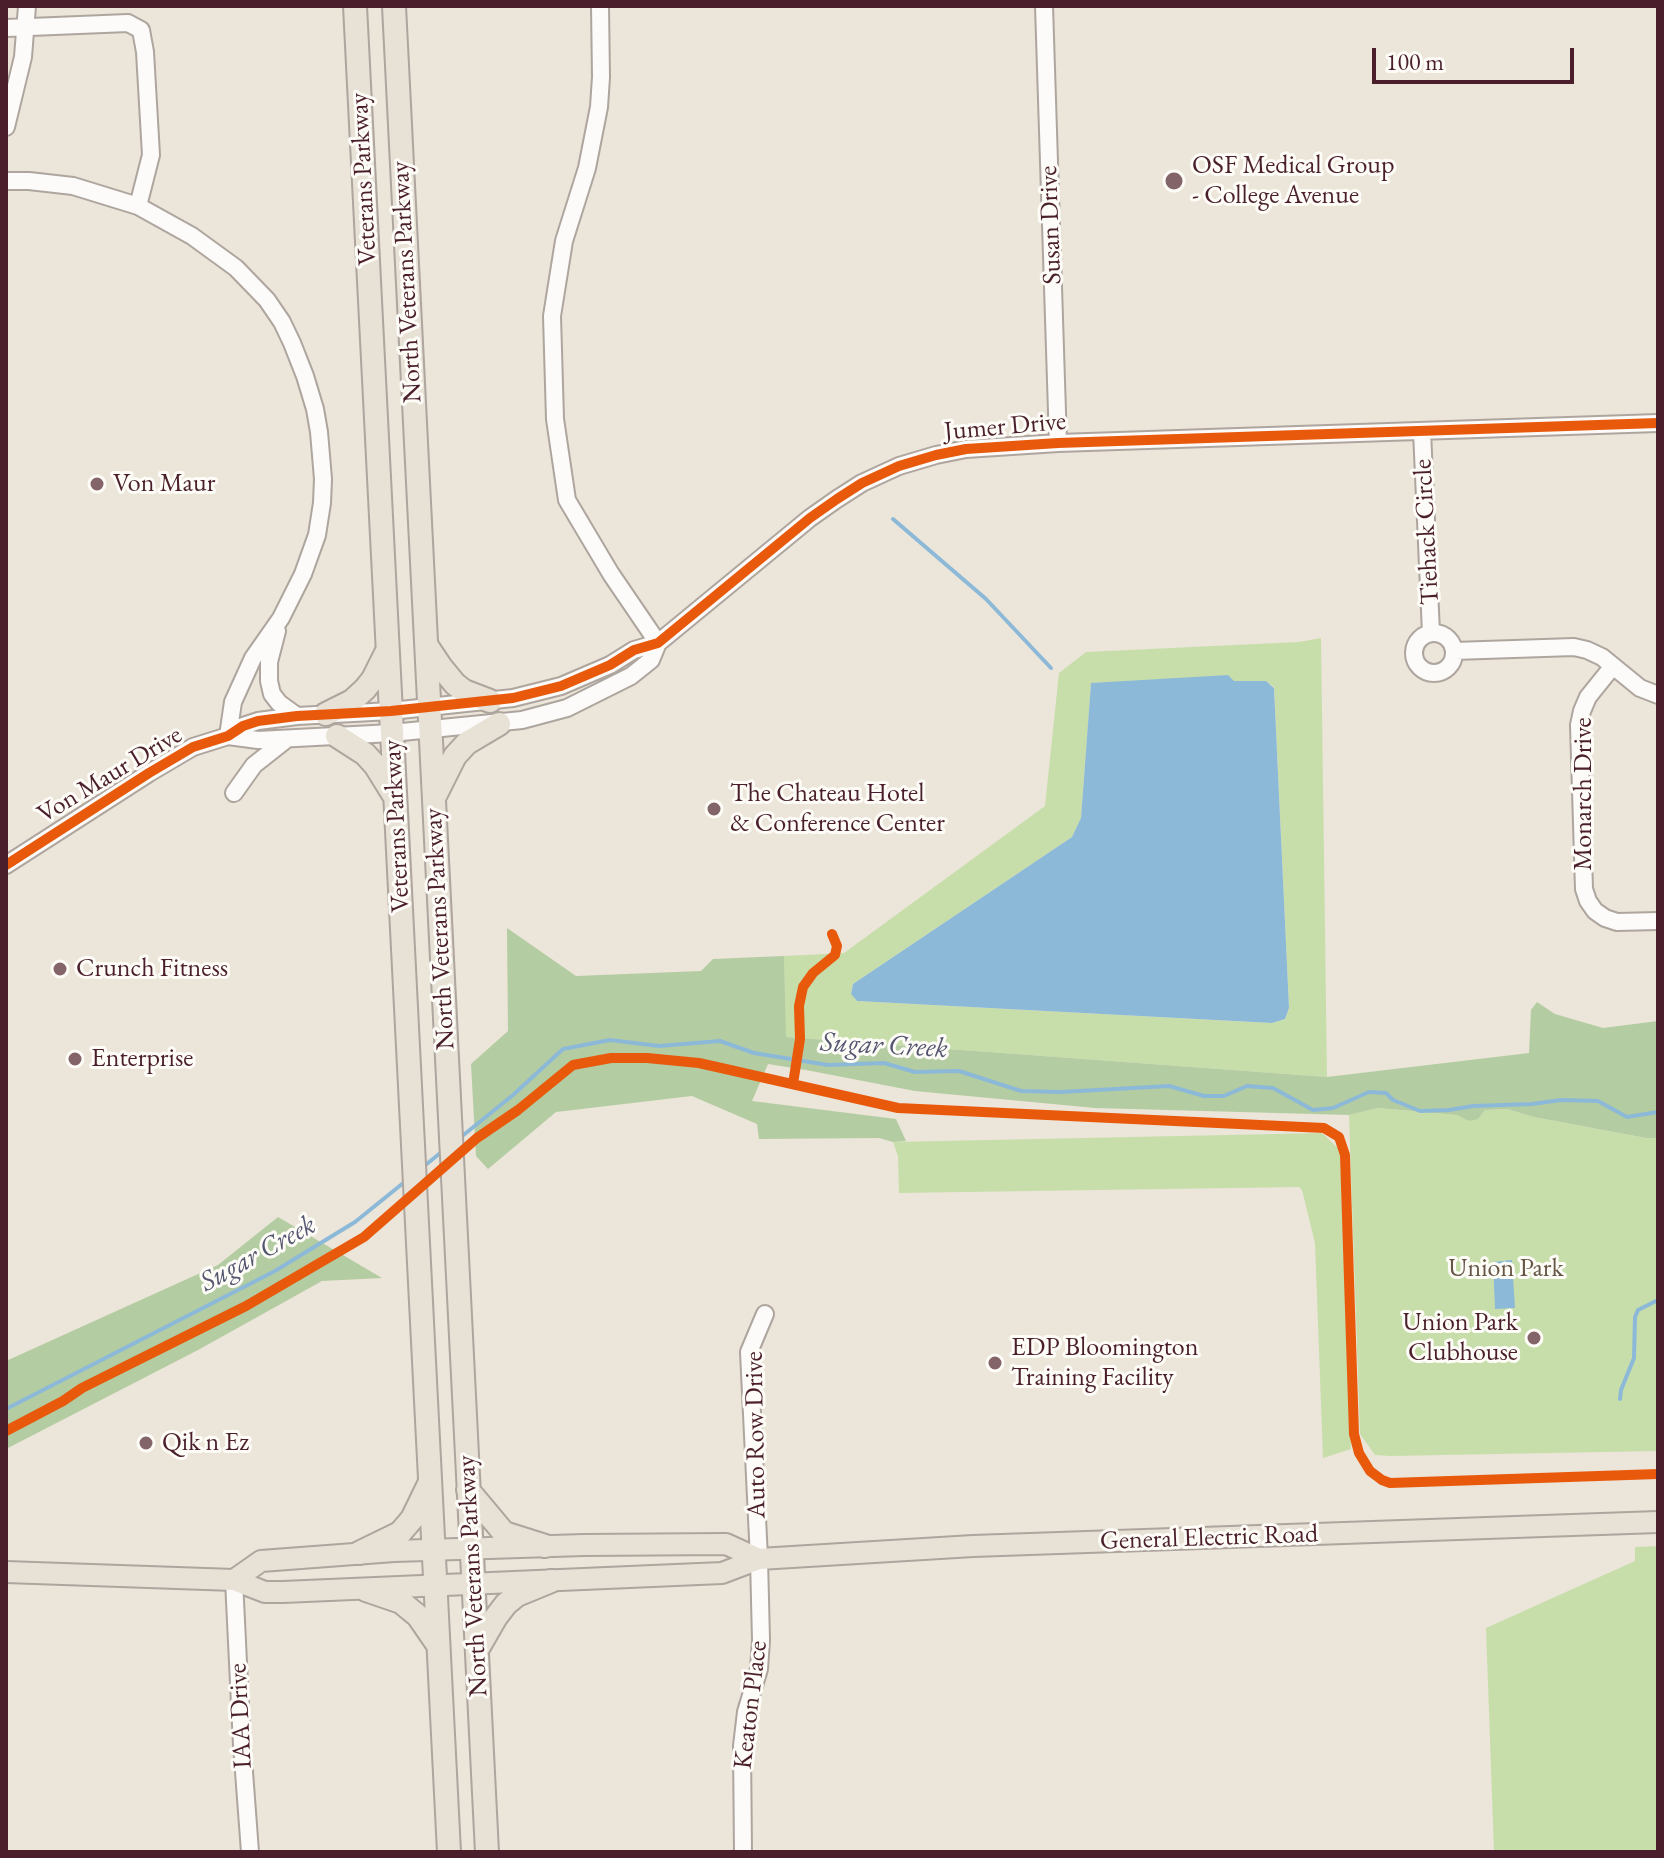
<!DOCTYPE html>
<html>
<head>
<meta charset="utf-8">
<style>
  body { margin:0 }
  #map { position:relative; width:1664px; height:1858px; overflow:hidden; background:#ece5d9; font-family:"EB Garamond",serif }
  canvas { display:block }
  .frame { position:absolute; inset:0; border:8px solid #4a1f2b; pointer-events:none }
  .scale { position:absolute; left:1372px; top:48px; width:202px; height:36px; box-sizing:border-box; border:4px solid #4a1f2b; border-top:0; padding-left:10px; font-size:24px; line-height:28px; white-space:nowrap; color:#4a1f2b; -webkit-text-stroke:6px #fdfcf7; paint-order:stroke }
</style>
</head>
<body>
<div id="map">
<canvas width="1664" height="1858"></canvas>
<div class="frame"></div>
<div class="scale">100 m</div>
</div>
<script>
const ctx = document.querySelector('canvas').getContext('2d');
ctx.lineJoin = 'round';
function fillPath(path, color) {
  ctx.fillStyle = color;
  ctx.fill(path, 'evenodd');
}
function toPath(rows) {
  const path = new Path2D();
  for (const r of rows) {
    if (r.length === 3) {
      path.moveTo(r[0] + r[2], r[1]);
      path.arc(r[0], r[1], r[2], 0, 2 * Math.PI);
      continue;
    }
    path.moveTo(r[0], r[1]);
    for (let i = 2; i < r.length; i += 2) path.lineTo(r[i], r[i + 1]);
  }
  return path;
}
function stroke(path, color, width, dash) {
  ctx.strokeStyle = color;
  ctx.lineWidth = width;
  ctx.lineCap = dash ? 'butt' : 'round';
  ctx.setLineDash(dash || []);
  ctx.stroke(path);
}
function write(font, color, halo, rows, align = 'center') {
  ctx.font = font + ' "EB Garamond",serif';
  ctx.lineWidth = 6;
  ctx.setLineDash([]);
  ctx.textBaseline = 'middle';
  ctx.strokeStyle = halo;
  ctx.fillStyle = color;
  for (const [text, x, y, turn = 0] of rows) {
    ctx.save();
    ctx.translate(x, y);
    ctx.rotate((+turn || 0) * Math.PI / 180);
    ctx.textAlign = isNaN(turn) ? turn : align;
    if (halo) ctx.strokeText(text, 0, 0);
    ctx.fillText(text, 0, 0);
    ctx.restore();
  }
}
const green = toPath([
  [1321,638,1327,1077,785,1037,784,956,844,953,1045,806,1059,673,1086,652,1299,642],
  [1266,681,1274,687,1289,1008,1285,1019,1272,1023,857,1001,851,994,853,984,1072,837,1081,819,1091,684],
  [1378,1108,1457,1115,1478,1119,1485,1110,1507,1109,1534,1117,1646,1138,1658,1138,1658,1451,1390,1456,1375,1455,1360,1434,1349,1115],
  [1322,1133,1340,1150,1351,1449,1323,1458,1315,1243,1302,1190,1299,1187,899,1193,898,1156,893,1142],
  [1658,1546,1658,1852,1494,1852,1486,1628,1635,1561,1635,1547]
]);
const forest = toPath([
  [507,928,576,976,701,971,713,959,784,956,786,1037,1327,1077,1529,1053,1531,1010,1537,1002,1555,1014,1603,1028,1658,1021,1658,1138,1646,1138,1534,1117,1507,1109,1485,1110,1478,1119,1469,1121,1457,1115,1378,1108,1349,1115,1095,1108,915,1091,806,1070,768,1064,752,1101,896,1119,906,1141,893,1142,879,1138,759,1139,757,1124,692,1096,556,1112,488,1169,476,1156,471,1064,508,1031],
  [278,1217,382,1278,322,1281,198,1350,6,1449,6,1361,218,1265]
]);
const water = toPath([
  [1228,675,1234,681,1266,681,1274,688,1289,1008,1285,1019,1272,1023,857,1001,851,994,853,984,1072,837,1081,818,1091,683],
  [1512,1260,1515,1308,1495,1309,1493,1262]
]);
const stream = toPath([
  [893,519,986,599,1051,668],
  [461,1137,513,1095,563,1049,610,1040,659,1046,720,1041,754,1053,828,1065,884,1063,915,1072,959,1071,1021,1091,1061,1092,1169,1086,1204,1096,1224,1096,1247,1086,1273,1088,1313,1110,1333,1108,1369,1092,1386,1093,1393,1100,1420,1111,1449,1110,1473,1106,1532,1104,1561,1100,1598,1101,1627,1117,1658,1112],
  [423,1167,444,1150],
  [1620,1399,1621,1390,1634,1358,1635,1317,1638,1310,1658,1300],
  [6,1409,275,1271,355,1222,407,1180]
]);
const minor = toPath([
  [600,6,601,77,599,107,587,168,564,241,552,316,555,419,567,500,611,574,658,643],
  [1044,6,1058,443],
  [6,28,128,23,141,30,145,52,151,155,138,206],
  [6,127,23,57,27,6],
  [6,181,29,181,73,186,138,206,192,236,236,268,267,300,282,322,292,343,305,376,315,409,319,432,323,479,322,503,317,535,303,574,281,618,253,658,233,702,228,736],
  [1422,431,1431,633],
  [277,631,269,662,269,681,272,694,279,703,297,716],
  [1434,653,20],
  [1454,651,1574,647,1587,650,1602,657,1640,688,1658,695],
  [1613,666,1588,697,1582,711,1579,725,1584,889,1588,901,1595,911,1605,918,1617,922,1658,921],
  [228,736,258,740,392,733,522,720,567,708,631,676,651,660,658,643],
  [234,793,254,765,287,739],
  [6,865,149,773,193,747,228,736,243,726,258,721,297,716,391,711,513,698,561,686,610,665,634,650,658,643,810,518,837,499,862,483,899,466,936,455,966,449,1058,443,1658,423],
  [234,1580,242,1745,250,1852],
  [743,1852,742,1746,746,1712,759,1669,761,1640,759,1559,749,1352,765,1314]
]);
const major = toPath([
  [6,1572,234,1580,265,1592,283,1592,722,1573,759,1559,973,1546,1658,1522],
  [234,1580,261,1561,394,1551,584,1545,726,1544,759,1559]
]);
const highway = toPath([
  [355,6,449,1852],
  [394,6,487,1852],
  [427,646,441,667,455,684,464,691,490,701],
  [326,714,352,701,365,689,373,679,387,651],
  [337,736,365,754,375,765,393,794],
  [434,798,455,756,467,743,499,724],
  [468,1490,504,1533,545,1546],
  [359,1553,400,1533,412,1519,429,1484],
  [366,1590,401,1602,418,1616,438,1645],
  [477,1650,496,1617,506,1604,517,1595,551,1581]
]);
const cycleway = toPath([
  [6,865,149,773,193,747,228,736,243,726,258,721,297,716,391,711,513,698,561,686,610,665,634,650,658,643,810,518,837,499,862,483,899,466,936,455,966,449,1058,443,1658,423],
  [793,1084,800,1039,799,1006,803,987,813,973,835,955,837,946,832,934],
  [6,1431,63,1401,82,1388,246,1306,364,1237,477,1138,518,1110,573,1065,611,1058,647,1058,699,1063,898,1108,1324,1128,1339,1137,1345,1155,1354,1434,1359,1453,1370,1471,1382,1480,1390,1483,1658,1474]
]);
const markers = [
  [1174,181,10,"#836468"],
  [97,484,8,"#836468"],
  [714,809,8,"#836468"],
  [60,969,8,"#836468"],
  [75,1059,8,"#836468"],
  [1534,1338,8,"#836468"],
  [995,1363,8,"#836468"],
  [146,1443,8,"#836468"]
];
const poiNames = [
  ["OSF Medical Group",1192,166],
  ["- College Avenue",1192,196],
  ["Von Maur",113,484],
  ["The Chateau Hotel",730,794],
  ["& Conference Center",730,824],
  ["Crunch Fitness",76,969],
  ["Enterprise",91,1059],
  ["Union Park",1518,1323,"right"],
  ["Clubhouse",1518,1353,"right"],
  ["EDP Bloomington",1011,1348],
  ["Training Facility",1011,1378],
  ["Qik n Ez",162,1443]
];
const streetNames = [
  ["Veterans Parkway",364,179,-93],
  ["Susan Drive",1051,225,-92],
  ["North Veterans Parkway",407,282,-93],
  ["Jumer Drive",1005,427,-5],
  ["Tiehack Circle",1427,532,-93],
  ["Von Maur Drive",110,775,-31],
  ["Monarch Drive",1584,794,-90],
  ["Veterans Parkway",397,826,-93],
  ["North Veterans Parkway",440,929,-93],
  ["Auto Row Drive",756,1435,-91],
  ["General Electric Road",1209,1538,-2],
  ["North Veterans Parkway",473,1576,-93],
  ["Keaton Place",751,1705,-83],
  ["IAA Drive",241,1716,-93]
];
const parkNames = [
  ["Union Park",1506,1269]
];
const waterNames = [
  ["Sugar Creek",884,1046,3],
  ["Sugar Creek",258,1254,-29]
];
fillPath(green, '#c7deab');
fillPath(forest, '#b4cca1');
fillPath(water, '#8db9d8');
stroke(stream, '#8db9d8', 4);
stroke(minor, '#aea59f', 20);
stroke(major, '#aea59f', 24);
stroke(highway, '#aea59f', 26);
stroke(minor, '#fcfbf9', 16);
stroke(major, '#e8e2d6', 20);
stroke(highway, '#e8e2d6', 22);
stroke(cycleway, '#e8590c', 10);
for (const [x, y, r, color] of markers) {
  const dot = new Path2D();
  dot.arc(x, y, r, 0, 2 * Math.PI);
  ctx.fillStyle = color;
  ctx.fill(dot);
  stroke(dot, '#fdfcf7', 3);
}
write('26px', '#4a1f2b', '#fdfcf7', poiNames, 'left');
write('26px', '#4a1f2b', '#fdfcf7', streetNames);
write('26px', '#665646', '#fdfcf7', parkNames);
write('italic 28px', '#545570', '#fdfcf7', waterNames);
</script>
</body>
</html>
